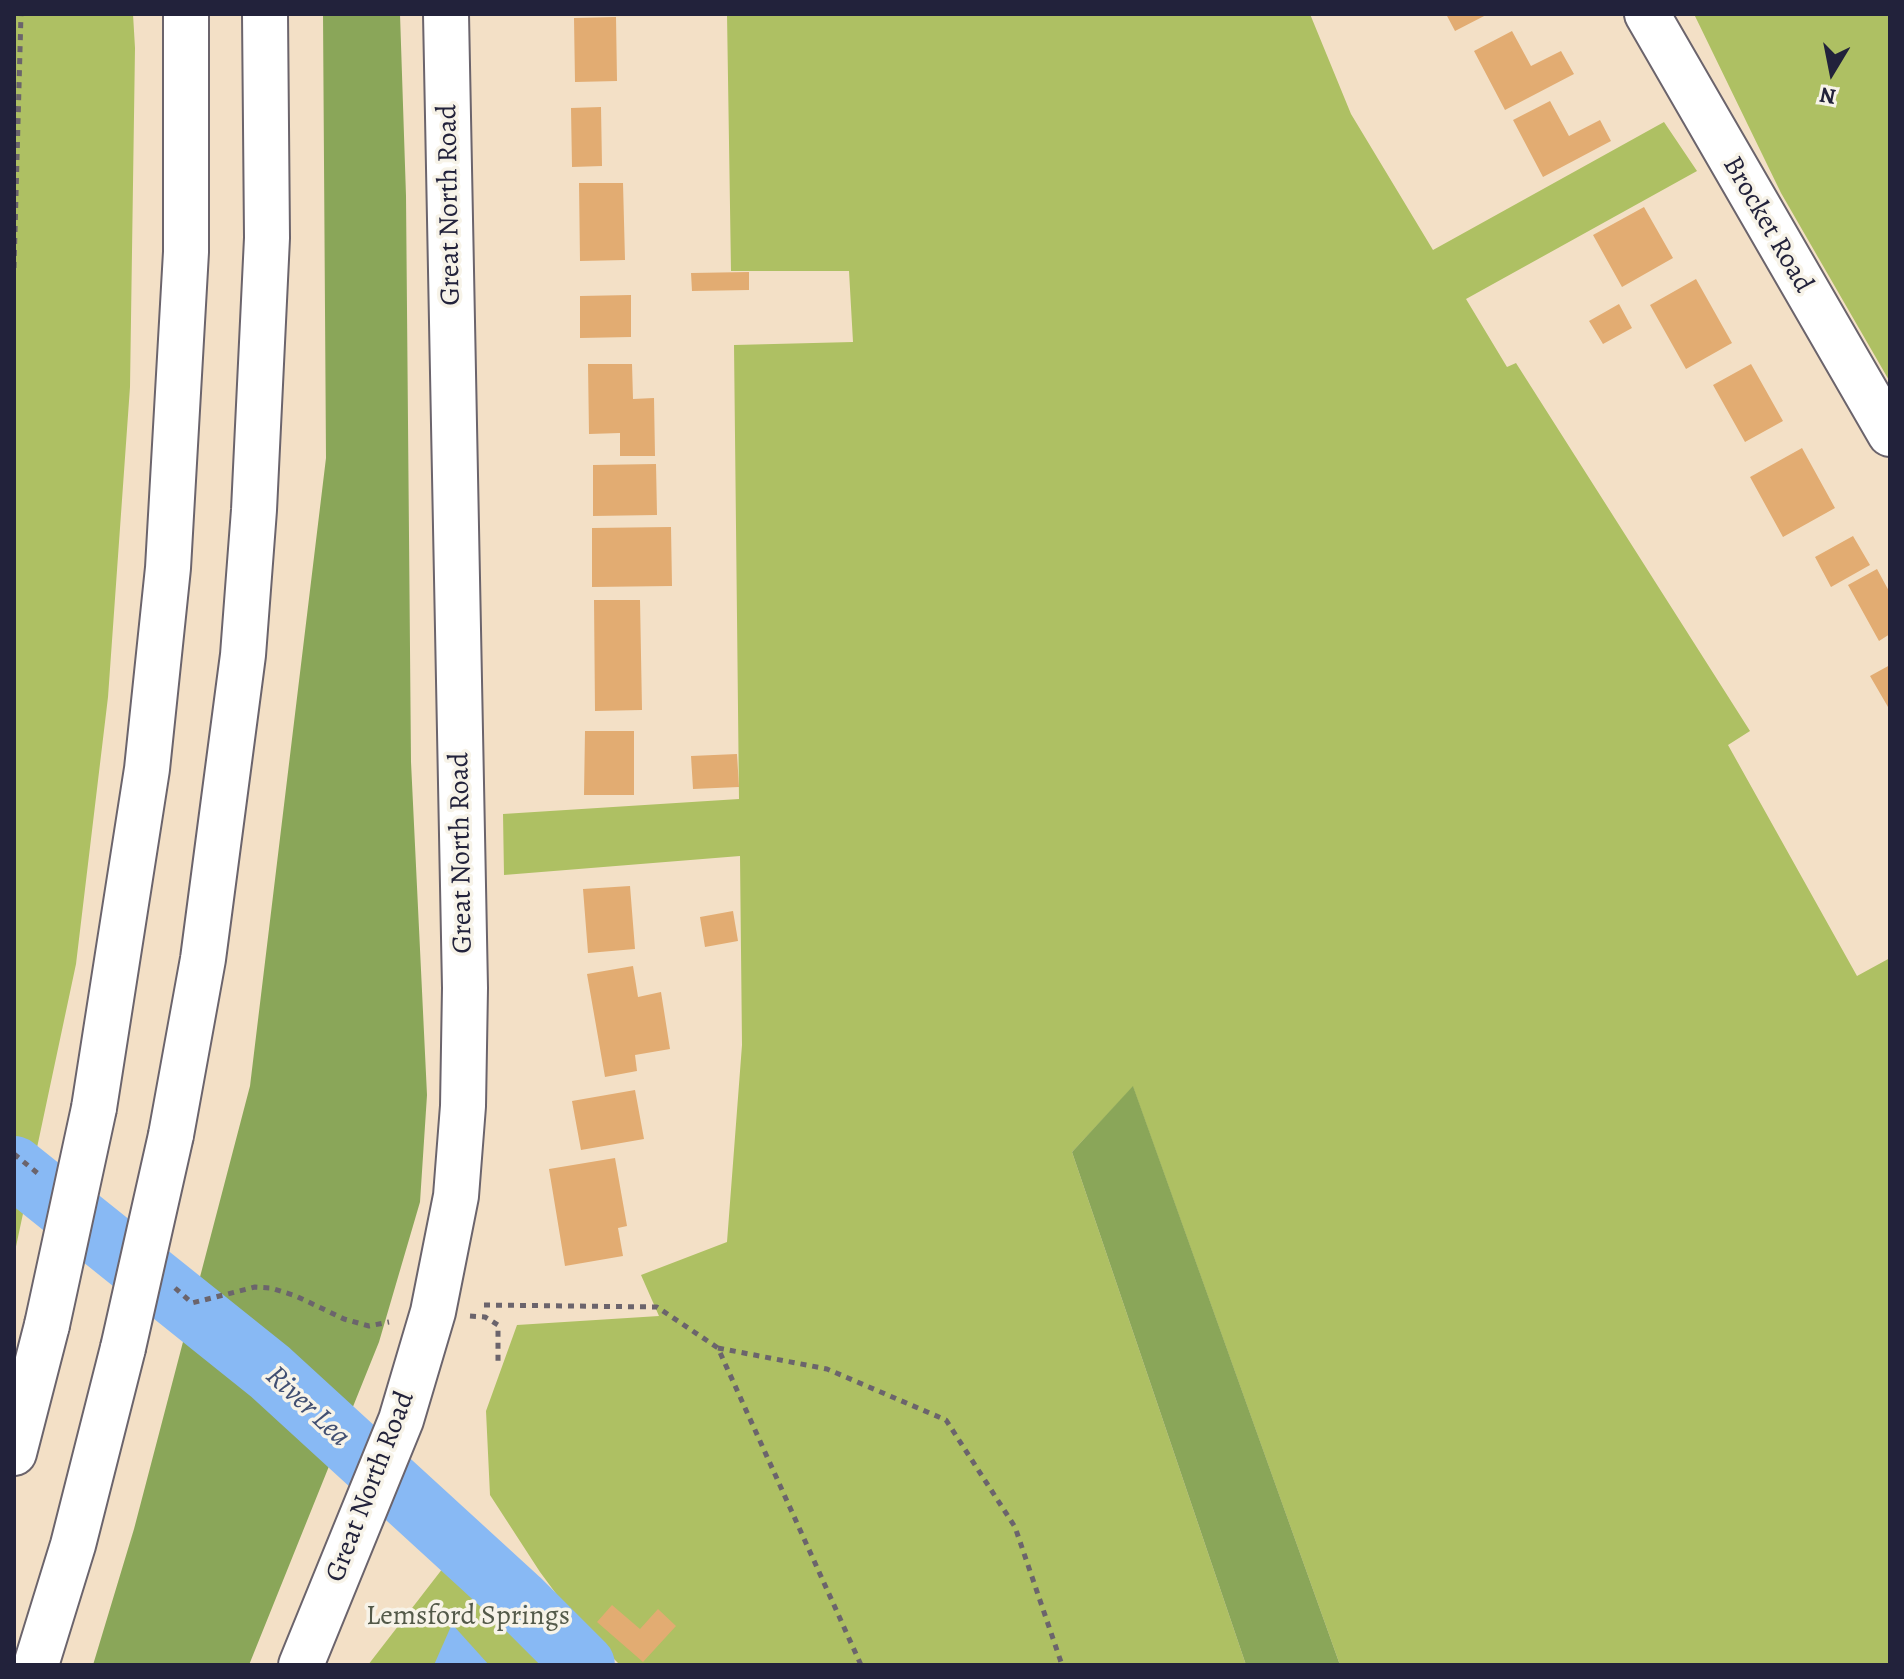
<!DOCTYPE html>
<html>
<head>
<meta charset="utf-8">
<style>
  body { margin:0 }
  #map { position:relative; width:1904px; height:1679px; overflow:hidden; background:#f3e0c6; font-family:Alegreya,serif }
  canvas { display:block }
  .frame { position:absolute; inset:0; border:16px solid #22223b; pointer-events:none }
  .north { position:absolute; left:1792px; top:32px; width:80px; height:80px; -webkit-text-stroke:6px #f7f3e8; paint-order:stroke; rotate:190deg; font-size:22px; font-weight:700; line-height:32px; text-align:center; color:#22223b }
  .north::after { content:''; display:block; margin:auto; width:28px; height:36px; background:#22223b; clip-path:polygon(50% 0,100% 100%,50% 72%,0 100%) }
</style>
</head>
<body>
<div id="map">
<canvas width="1904" height="1679"></canvas>
<div class="frame"></div>
<div class="north">N</div>
</div>
<script>
const ctx = document.querySelector('canvas').getContext('2d');
ctx.lineJoin = 'round';
function fillPath(path, color) {
  ctx.fillStyle = color;
  ctx.fill(path, 'evenodd');
}
function toPath(rows) {
  const path = new Path2D();
  for (const r of rows) {
    path.moveTo(r[0], r[1]);
    for (let i = 2; i < r.length; i += 2) path.lineTo(r[i], r[i + 1]);
  }
  return path;
}
function stroke(path, color, width, dash) {
  ctx.strokeStyle = color;
  ctx.lineWidth = width;
  ctx.lineCap = dash ? 'butt' : 'round';
  ctx.setLineDash(dash || []);
  ctx.stroke(path);
}
function write(font, color, halo, rows, align = 'center') {
  ctx.font = font + ' Alegreya,serif';
  ctx.lineWidth = 7;
  ctx.setLineDash([]);
  ctx.textBaseline = 'middle';
  ctx.strokeStyle = halo;
  ctx.fillStyle = color;
  for (const [text, x, y, turn = 0] of rows) {
    ctx.save();
    ctx.translate(x, y);
    ctx.rotate((+turn || 0) * Math.PI / 180);
    ctx.textAlign = isNaN(turn) ? turn : align;
    if (halo) ctx.strokeText(text, 0, 0);
    ctx.fillText(text, 0, 0);
    ctx.restore();
  }
}
const green = toPath([
  [14,14,133,14,135,48,130,387,108,697,76,964,14,1256],
  [727,14,1310,14,1351,114,1433,250,1664,122,1697,171,1466,299,1507,367,1516,363,1750,731,1728,745,1857,976,1890,958,1890,1665,1340,1665,1133,1087,1072,1152,1246,1665,620,1665,577,1622,540,1572,490,1495,486,1411,517,1325,659,1316,641,1275,727,1242,742,1045,740,856,504,875,503,814,739,799,734,345,853,342,849,271,731,271],
  [1694,14,1890,14,1890,382,1781,193],
  [460,1546,518,1599,584,1665,368,1665]
]);
const forest = toPath([
  [323,14,400,14,406,196,411,762,427,1095,420,1202,379,1342,249,1665,93,1665,134,1529,250,1086,326,458],
  [1133,1086,1340,1665,1246,1665,1072,1152]
]);
const water = toPath([
  [452,1624,489,1665,434,1665]
]);
const river = toPath([
  [14,1167,270,1372,518,1599,584,1665]
]);
const building = toPath([
  [1446,14,1488,14,1455,31],
  [616,17,617,81,575,82,574,18],
  [1512,31,1531,66,1561,51,1574,74,1505,110,1474,51],
  [1550,101,1569,136,1600,120,1611,141,1543,177,1513,120],
  [601,107,602,166,572,167,571,108],
  [579,183,623,183,625,260,580,261],
  [1644,207,1673,258,1622,287,1593,235],
  [749,272,749,290,692,291,691,273],
  [1696,279,1732,343,1686,369,1650,305],
  [631,295,631,337,580,338,580,296],
  [1619,304,1632,328,1603,344,1589,321],
  [588,364,632,364,633,399,654,398,655,456,620,456,620,433,589,434],
  [1751,364,1783,421,1745,442,1713,385],
  [1802,448,1835,508,1783,537,1750,477],
  [656,464,657,515,593,516,593,465],
  [671,527,672,586,592,587,592,528],
  [1853,536,1870,565,1831,587,1815,557],
  [1877,569,1890,593,1890,634,1879,641,1848,585],
  [594,600,640,600,642,710,595,711],
  [1890,665,1890,706,1888,707,1870,676],
  [585,731,634,731,634,795,584,795],
  [737,754,739,787,693,789,691,756],
  [630,886,635,949,588,953,583,889],
  [733,911,738,941,705,947,700,917],
  [633,966,638,997,661,992,670,1049,635,1055,637,1071,605,1077,587,974],
  [635,1090,644,1139,581,1150,572,1101],
  [615,1158,627,1226,618,1228,623,1256,565,1266,549,1169],
  [612,1605,640,1629,658,1609,676,1626,643,1662,597,1622]
]);
const path = toPath([
  [14,268,21,14],
  [14,1154,41,1176],
  [175,1288,192,1303,255,1287,271,1288,296,1296,344,1319,369,1326,389,1322],
  [484,1305,657,1307,718,1348,861,1665],
  [470,1316,485,1317,498,1325,498,1365],
  [718,1348,827,1369,946,1420,1015,1527,1062,1665]
]);
const secondary = toPath([
  [1647,14,1890,434],
  [301,1665,401,1420,433,1312,456,1196,463,1106,465,988,446,14]
]);
const motorway = toPath([
  [94,1108,147,769,168,568,186,252,186,14],
  [171,1135,203,959,243,655,254,510,267,238,265,14],
  [14,1453,47,1325],
  [36,1665,73,1545,123,1348]
]);
const motorwayBridge = toPath([
  [47,1325,94,1108],
  [123,1348,171,1135]
]);
const streetNames = [
  ["Great North Road",450,205,-91],
  ["Brocket Road",1767,225,60],
  ["Great North Road",462,853,-91],
  ["Great North Road",371,1487,-69]
];
const parkNames = [
  ["Lemsford Springs",468,1617]
];
const waterNames = [
  ["River Lea",307,1407,43]
];
fillPath(green, '#aec063');
fillPath(forest, '#8aa659');
fillPath(water, '#88b9f4');
stroke(river, '#88b9f4', 62);
fillPath(building, '#e2ac72');
stroke(secondary, '#6b646c', 48);
stroke(motorway, '#6b646c', 48);
stroke(path, '#6b646c', 5, [6, 6]);
stroke(secondary, '#fff', 44);
stroke(motorway, '#fff', 44);
stroke(motorwayBridge, '#6b646c', 48, []);
stroke(motorwayBridge, '#fff', 44);
write('28px', '#22223b', '#f7f3e8', streetNames);
write('28px', '#535949', '#f7f3e8', parkNames);
write('italic 30px', '#414f72', '#f7f3e8', waterNames);
</script>
</body>
</html>
